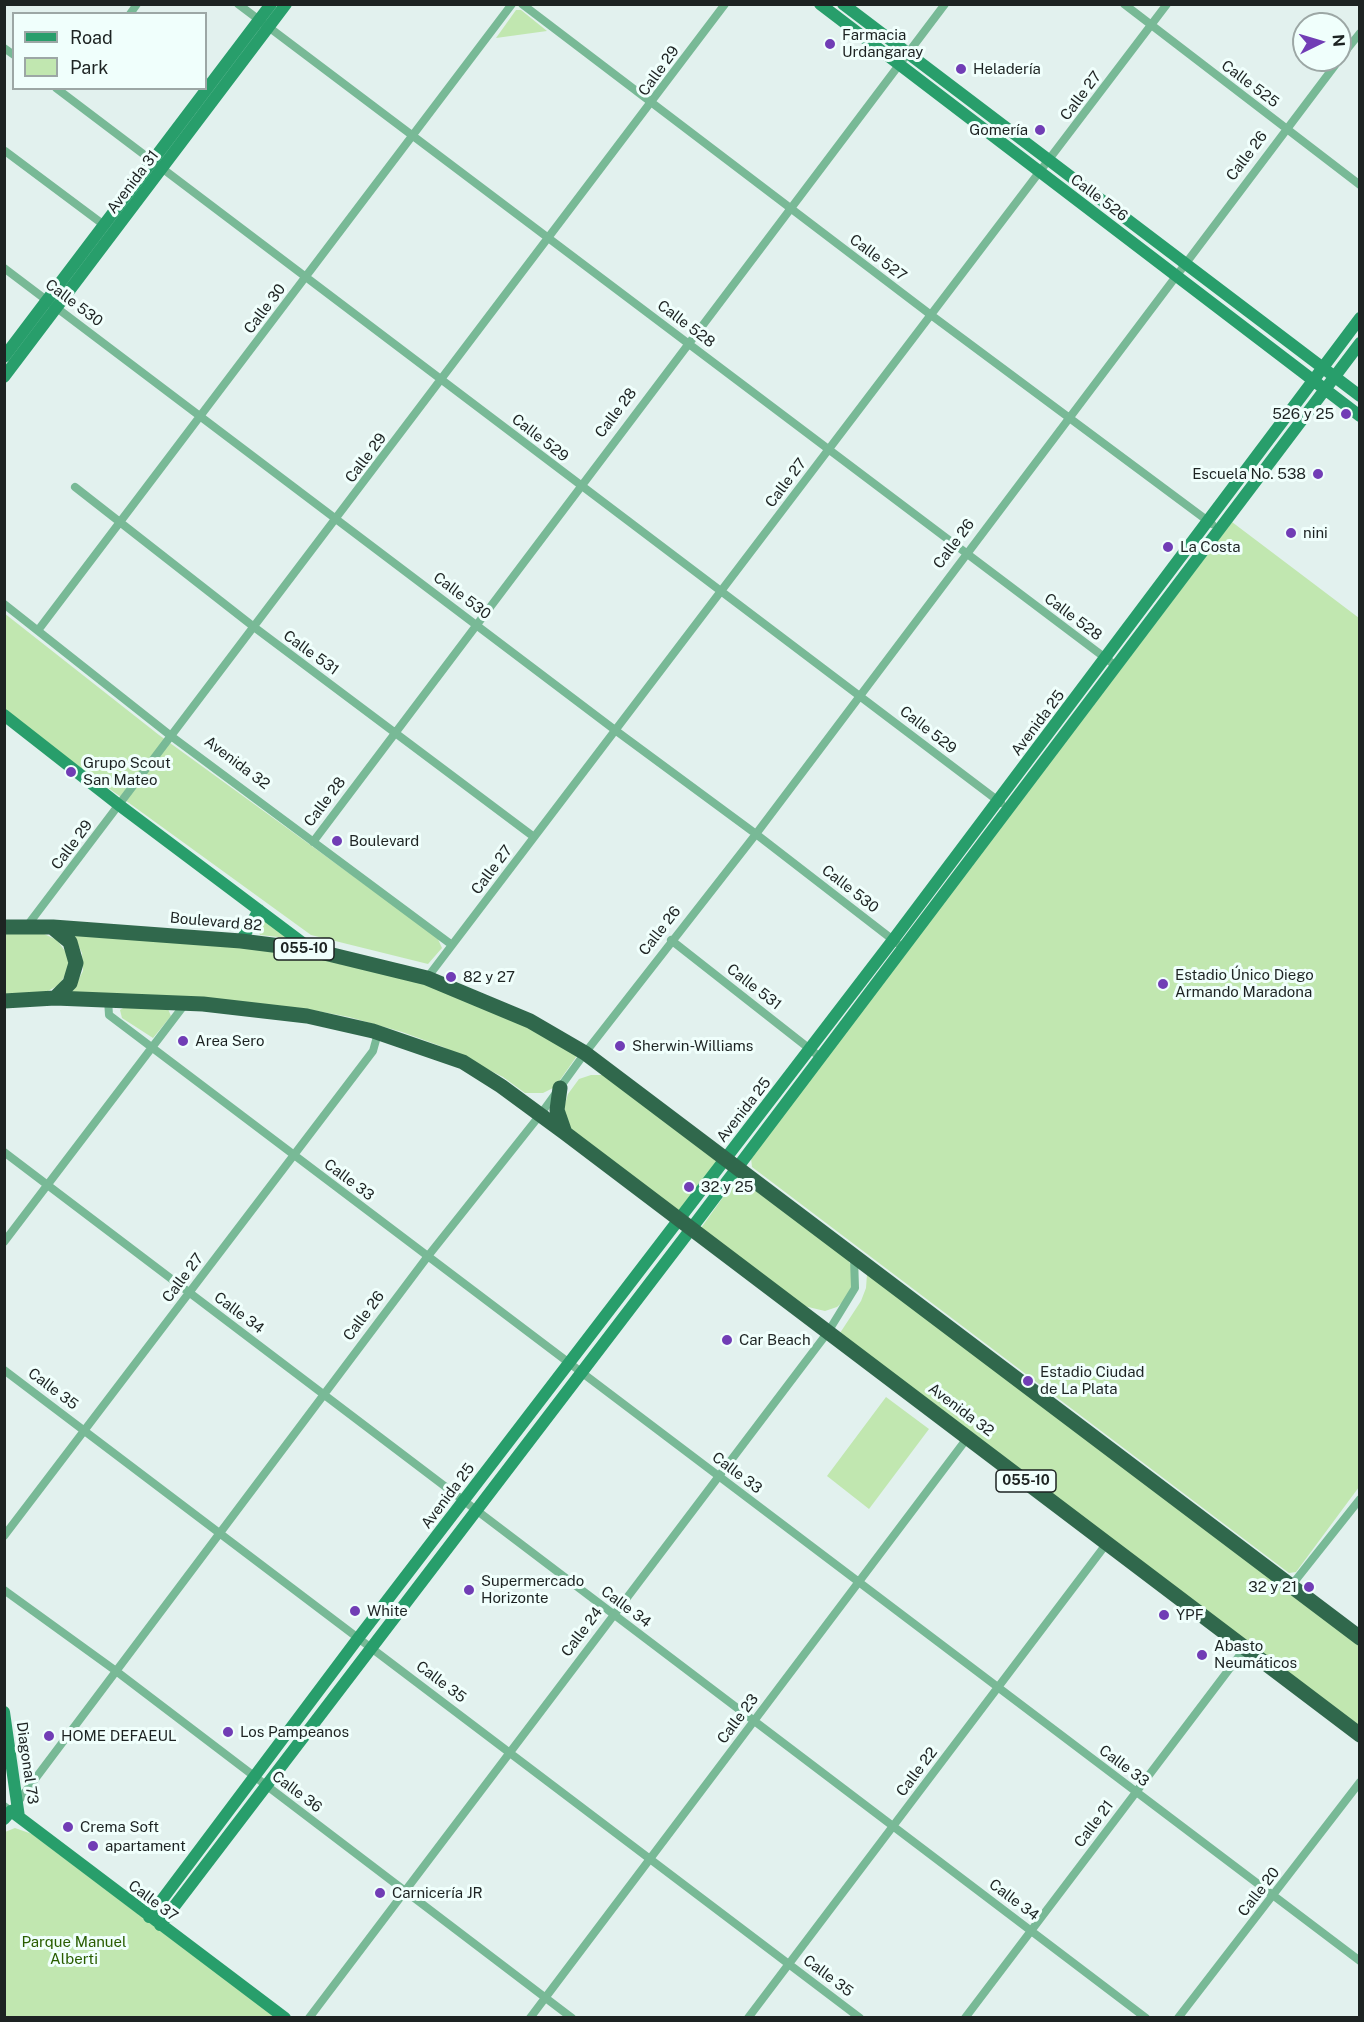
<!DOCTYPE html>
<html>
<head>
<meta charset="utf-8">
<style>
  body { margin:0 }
  #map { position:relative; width:1364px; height:2022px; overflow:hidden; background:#e2f1ee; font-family:"Public Sans",sans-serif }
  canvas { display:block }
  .frame { position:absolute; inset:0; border:6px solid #1d2322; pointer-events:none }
  .legend { position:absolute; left:12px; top:12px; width:195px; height:78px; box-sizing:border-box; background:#f0fffc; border:2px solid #9ca7a5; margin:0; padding:8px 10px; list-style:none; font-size:18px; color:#1d2322 }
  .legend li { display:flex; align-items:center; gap:12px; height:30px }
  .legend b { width:30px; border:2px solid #9ca7a5 }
  .north { position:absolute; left:1292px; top:12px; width:60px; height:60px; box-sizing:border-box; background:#f0fffc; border:2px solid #9ca7a5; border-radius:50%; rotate:85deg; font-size:16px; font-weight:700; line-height:24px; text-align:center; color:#1d2322 }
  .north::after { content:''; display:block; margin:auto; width:21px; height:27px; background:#713db5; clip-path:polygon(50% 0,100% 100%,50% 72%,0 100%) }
</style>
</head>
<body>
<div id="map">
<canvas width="1364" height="2022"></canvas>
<div class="frame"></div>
<ul class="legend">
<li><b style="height:8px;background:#289e6b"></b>Road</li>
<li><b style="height:16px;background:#c1e7b0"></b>Park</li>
</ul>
<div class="north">N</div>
</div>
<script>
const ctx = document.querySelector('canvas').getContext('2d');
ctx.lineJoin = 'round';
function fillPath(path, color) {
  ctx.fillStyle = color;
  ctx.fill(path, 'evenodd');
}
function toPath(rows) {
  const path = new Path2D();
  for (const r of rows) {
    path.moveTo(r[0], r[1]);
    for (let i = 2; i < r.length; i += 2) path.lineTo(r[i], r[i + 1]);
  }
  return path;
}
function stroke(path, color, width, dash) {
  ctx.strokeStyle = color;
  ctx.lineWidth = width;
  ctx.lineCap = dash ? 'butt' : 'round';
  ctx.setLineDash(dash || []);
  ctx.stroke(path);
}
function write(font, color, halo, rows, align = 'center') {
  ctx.font = font + ' "Public Sans",sans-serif';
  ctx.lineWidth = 6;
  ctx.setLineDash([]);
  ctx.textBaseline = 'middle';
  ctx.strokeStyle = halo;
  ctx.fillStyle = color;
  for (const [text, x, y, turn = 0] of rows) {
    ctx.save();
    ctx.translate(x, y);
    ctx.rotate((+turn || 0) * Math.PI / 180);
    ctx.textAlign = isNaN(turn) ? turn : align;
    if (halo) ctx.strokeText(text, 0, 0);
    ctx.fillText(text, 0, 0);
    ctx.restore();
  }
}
const green = toPath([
  [516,10,521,10,547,31,496,38],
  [1232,522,1359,618,1359,1487,1296,1572,1289,1573,752,1167,751,1158],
  [4,613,159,735,437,937,442,948,428,964,311,935,5,713],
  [261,918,287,938,260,935,255,922],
  [5,932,40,932,57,940,68,955,69,969,59,985,46,992,5,994],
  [73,935,195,941,323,958,404,977,488,1007,579,1053,555,1087,543,1093,525,1093,503,1077,443,1047,402,1032,349,1017,301,1008,72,992,83,971,82,953],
  [126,1006,168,1009,171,1016,153,1038,122,1018,120,1010],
  [591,1075,604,1075,719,1160,679,1211,574,1133,566,1121,564,1107,568,1094,579,1079],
  [739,1175,845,1255,851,1265,853,1283,845,1300,837,1307,825,1311,804,1306,701,1228],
  [867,1274,1359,1644,1359,1726,840,1333,861,1301,866,1288],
  [886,1397,929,1429,869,1509,827,1476],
  [15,1828,32,1834,275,2017,5,2018,5,1832]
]);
const street = toPath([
  [238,4,1116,666],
  [522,4,931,315,1212,524],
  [1124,4,1360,185],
  [130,14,137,4],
  [4,48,14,55],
  [1340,58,1360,33],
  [56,88,1001,803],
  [5,151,104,225],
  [4,268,615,730,756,834,897,943],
  [75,487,254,627,534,837],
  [4,604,171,736,452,945],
  [39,629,512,4],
  [313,842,945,4],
  [27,926,725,4],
  [671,940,820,1057],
  [427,978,1167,4],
  [108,1000,109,1015,1360,1961],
  [4,1152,1146,2018],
  [4,1242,185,1004],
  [4,1370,860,2018],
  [4,1536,373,1051,378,1033],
  [1291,1586,1360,1499],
  [4,1590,116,1671,572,2018],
  [4,1806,11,1811,428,1256,540,1115,585,1053,756,834,1339,60],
  [309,2018,828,1332,855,1288,854,1258],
  [530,2018,968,1437],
  [748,2018,1107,1543],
  [965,2018,1246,1647],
  [1178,2018,1360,1782]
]);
const secondary = toPath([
  [820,4,1360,416],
  [843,4,1360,396],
  [4,357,271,4],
  [4,377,286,4],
  [4,715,119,805,312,950],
  [241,941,259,910],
  [4,1712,19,1817],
  [4,1819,11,1811,285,2018],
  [149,1917,359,1637,893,940,1360,318],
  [160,1925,691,1229,1360,343]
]);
const highway = toPath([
  [4,927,53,927,241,941,312,950,427,978,530,1021,585,1053,1360,1638],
  [53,928,70,942,76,963,70,983,55,998],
  [4,1001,55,998,203,1004,307,1016,373,1031,463,1062,501,1086,565,1133,1360,1735],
  [560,1088,557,1110,565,1133]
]);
const markers = [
  [830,44,6,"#713db5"],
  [961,69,6,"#713db5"],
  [1040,130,6,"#713db5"],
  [1346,414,6,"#713db5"],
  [1318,474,6,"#713db5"],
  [1291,533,6,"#713db5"],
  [1168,547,6,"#713db5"],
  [71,772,6,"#713db5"],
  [337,841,6,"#713db5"],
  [451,977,6,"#713db5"],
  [1163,984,6,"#713db5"],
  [183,1041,6,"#713db5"],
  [620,1046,6,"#713db5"],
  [689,1187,6,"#713db5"],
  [727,1340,6,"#713db5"],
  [1028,1381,6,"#713db5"],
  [1309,1587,6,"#713db5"],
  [469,1590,6,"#713db5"],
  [355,1611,6,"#713db5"],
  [1164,1615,6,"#713db5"],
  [1202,1655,6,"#713db5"],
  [228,1732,6,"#713db5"],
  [49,1736,6,"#713db5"],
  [68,1827,6,"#713db5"],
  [93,1846,6,"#713db5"],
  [380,1893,6,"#713db5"]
];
const shields = [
  [304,949,60],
  [1026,1481,60]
];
const shieldNames = [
  ["055-10",304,949],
  ["055-10",1026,1481]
];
const poiNames = [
  ["Farmacia",842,35],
  ["Urdangaray",842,52],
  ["Heladería",973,69],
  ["Gomería",1028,130,"right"],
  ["526 y 25",1334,414,"right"],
  ["Escuela No. 538",1306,474,"right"],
  ["nini",1303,533],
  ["La Costa",1180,547],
  ["Grupo Scout",83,763],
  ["San Mateo",83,780],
  ["Boulevard",349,841],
  ["Estadio Único Diego",1175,975],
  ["Armando Maradona",1175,992],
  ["82 y 27",463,977],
  ["Area Sero",195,1041],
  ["Sherwin-Williams",632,1046],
  ["32 y 25",701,1187],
  ["Car Beach",739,1340],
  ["Estadio Ciudad",1040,1372],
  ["de La Plata",1040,1389],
  ["Supermercado",481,1581],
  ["Horizonte",481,1598],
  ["32 y 21",1297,1587,"right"],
  ["White",367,1611],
  ["YPF",1176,1615],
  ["Abasto",1214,1646],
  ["Neumáticos",1214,1663],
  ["Los Pampeanos",240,1732],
  ["HOME DEFAEUL",61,1736],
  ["Crema Soft",80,1827],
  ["apartament",105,1846],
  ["Carnicería JR",392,1893]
];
const streetNames = [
  ["Calle 29",659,71,-54],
  ["Calle 525",1250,84,37],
  ["Calle 27",1081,96,-53],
  ["Calle 26",1247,156,-53],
  ["Avenida 31",133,182,-53],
  ["Calle 526",1099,198,37],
  ["Calle 527",878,258,37],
  ["Calle 530",74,303,37],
  ["Calle 30",265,309,-53],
  ["Calle 528",686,324,37],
  ["Calle 28",616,413,-53],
  ["Calle 529",540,438,38],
  ["Calle 29",366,458,-53],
  ["Calle 27",786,483,-53],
  ["Calle 26",954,544,-53],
  ["Calle 530",462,596,37],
  ["Calle 528",1073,617,37],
  ["Calle 531",311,653,36],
  ["Avenida 25",1038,723,-53],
  ["Calle 529",928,730,38],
  ["Avenida 32",237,763,37],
  ["Calle 28",325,802,-53],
  ["Calle 29",72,845,-53],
  ["Calle 27",492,870,-53],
  ["Calle 530",850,889,38],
  ["Boulevard 82",216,922,5],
  ["Calle 26",660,931,-52],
  ["Calle 531",754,987,38],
  ["Avenida 25",744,1110,-52],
  ["Calle 33",349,1180,37],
  ["Calle 27",183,1278,-53],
  ["Calle 34",239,1313,37],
  ["Calle 26",364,1316,-53],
  ["Calle 35",53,1389,37],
  ["Avenida 32",961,1410,37],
  ["Calle 33",737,1473,37],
  ["Avenida 25",448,1496,-53],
  ["Calle 34",626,1607,37],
  ["Calle 24",582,1632,-53],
  ["Calle 35",441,1682,37],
  ["Calle 23",738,1719,-53],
  ["Diagonal 73",27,1763,82],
  ["Calle 33",1124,1766,37],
  ["Calle 22",917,1772,-53],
  ["Calle 36",297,1792,37],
  ["Calle 21",1094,1824,-53],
  ["Calle 20",1259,1892,-52],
  ["Calle 34",1014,1900,37],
  ["Calle 37",153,1901,37],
  ["Calle 35",828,1976,37]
];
const parkNames = [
  ["Parque Manuel",74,1942],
  ["Alberti",74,1959]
];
fillPath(green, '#c1e7b0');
stroke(street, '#78b996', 8);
stroke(secondary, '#289e6b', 12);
stroke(highway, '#30684c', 15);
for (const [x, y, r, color] of markers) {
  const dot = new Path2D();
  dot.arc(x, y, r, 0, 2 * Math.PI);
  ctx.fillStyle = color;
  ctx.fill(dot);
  stroke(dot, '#f0fffc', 2);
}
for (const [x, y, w] of shields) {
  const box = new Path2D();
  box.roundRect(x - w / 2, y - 11, w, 22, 4.5);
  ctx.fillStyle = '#f0fffc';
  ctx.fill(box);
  stroke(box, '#1d2322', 1.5);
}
write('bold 14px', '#1d2322', null, shieldNames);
write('15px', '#1d2322', '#f0fffc', poiNames, 'left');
write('15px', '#1d2322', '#f0fffc', streetNames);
write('15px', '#295d00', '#f0fffc', parkNames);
</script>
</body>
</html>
